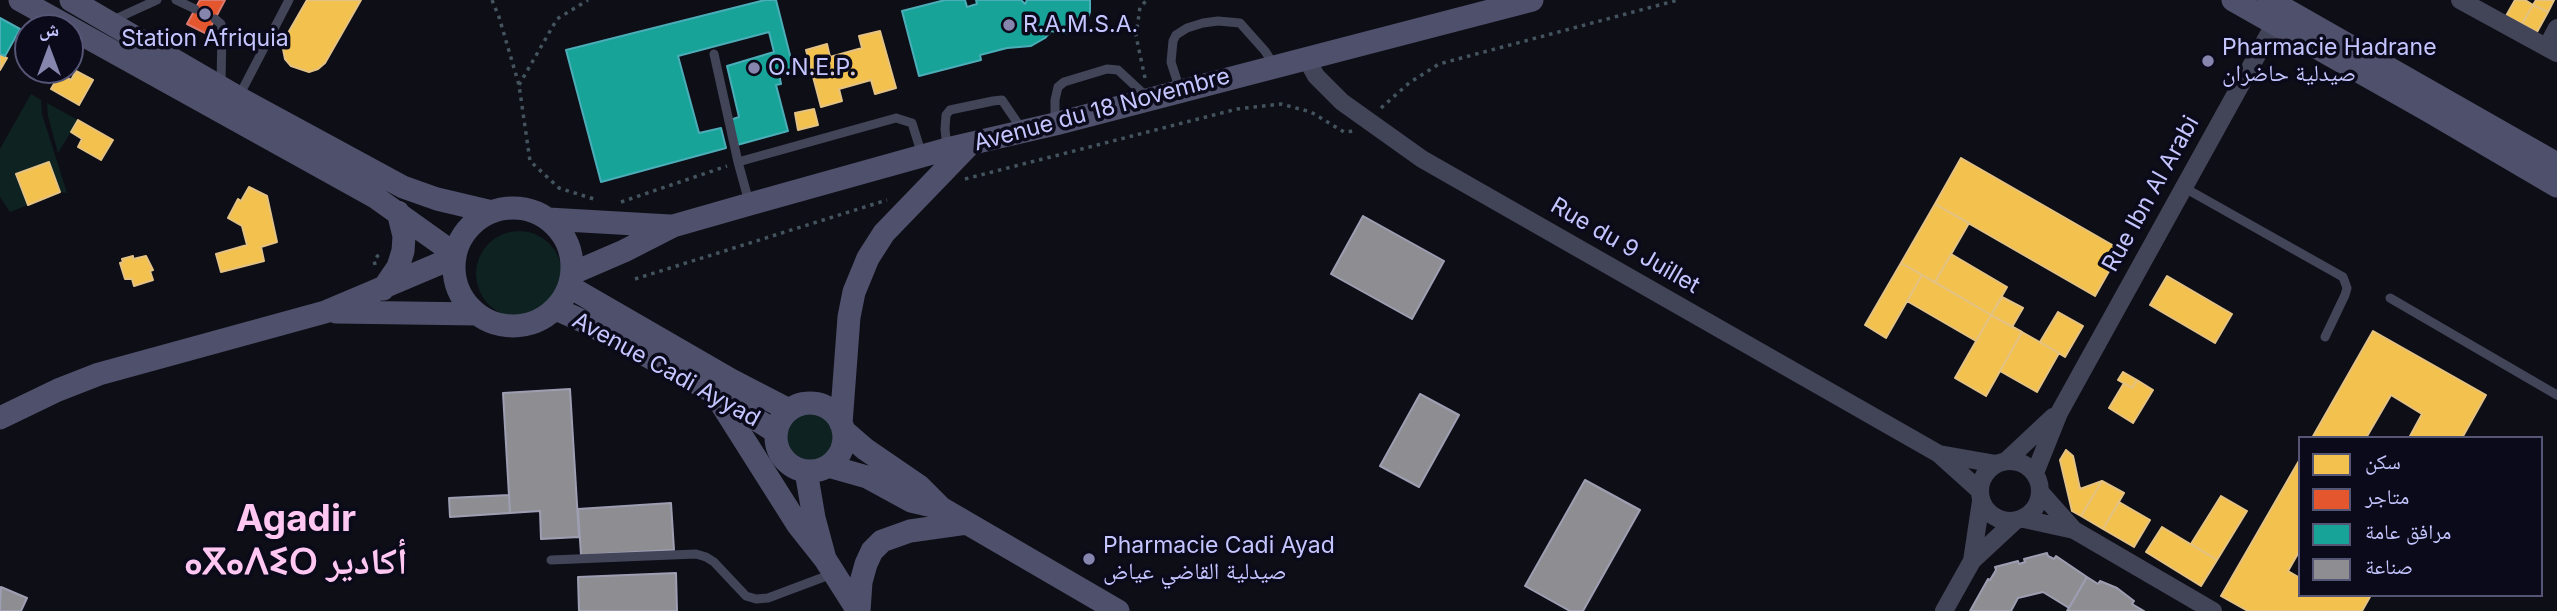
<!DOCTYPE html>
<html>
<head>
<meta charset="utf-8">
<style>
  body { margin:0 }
  #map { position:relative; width:2557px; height:611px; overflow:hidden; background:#0e0e17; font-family:Inter,"Noto Naskh Arabic",sans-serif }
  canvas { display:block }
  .legend { position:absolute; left:2298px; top:436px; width:245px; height:161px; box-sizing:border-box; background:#0b0a1b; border:2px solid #555576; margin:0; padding:9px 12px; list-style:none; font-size:21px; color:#c5c5ff }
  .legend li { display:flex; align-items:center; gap:14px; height:35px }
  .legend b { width:35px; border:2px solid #555576 }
  .north { position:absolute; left:14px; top:14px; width:70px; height:70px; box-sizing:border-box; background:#0b0a1b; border:2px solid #555576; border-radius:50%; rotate:0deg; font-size:19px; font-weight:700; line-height:28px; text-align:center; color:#c5c5ff }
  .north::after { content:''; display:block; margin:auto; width:24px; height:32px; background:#8585ae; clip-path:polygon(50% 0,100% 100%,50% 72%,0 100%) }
</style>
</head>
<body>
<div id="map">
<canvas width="2557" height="611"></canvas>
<ul class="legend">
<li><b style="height:19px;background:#f2c14e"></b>سكن</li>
<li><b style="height:19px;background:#e4572e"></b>متاجر</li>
<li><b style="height:19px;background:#17a398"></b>مرافق عامة</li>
<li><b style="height:19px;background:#8d8d92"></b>صناعة</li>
</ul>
<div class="north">ش</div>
</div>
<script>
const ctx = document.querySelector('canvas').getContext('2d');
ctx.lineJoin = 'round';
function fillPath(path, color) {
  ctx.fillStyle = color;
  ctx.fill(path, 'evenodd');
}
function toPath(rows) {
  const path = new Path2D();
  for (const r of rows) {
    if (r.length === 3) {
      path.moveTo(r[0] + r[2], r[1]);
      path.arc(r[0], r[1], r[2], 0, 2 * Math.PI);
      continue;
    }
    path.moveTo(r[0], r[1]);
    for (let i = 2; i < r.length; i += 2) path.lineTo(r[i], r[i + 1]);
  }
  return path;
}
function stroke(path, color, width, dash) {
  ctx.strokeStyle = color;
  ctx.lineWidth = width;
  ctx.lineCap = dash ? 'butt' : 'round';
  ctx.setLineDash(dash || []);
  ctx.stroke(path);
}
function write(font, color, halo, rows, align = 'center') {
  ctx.font = font + ' Inter,"Noto Naskh Arabic","Noto Sans Tifinagh",sans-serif';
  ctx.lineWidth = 7;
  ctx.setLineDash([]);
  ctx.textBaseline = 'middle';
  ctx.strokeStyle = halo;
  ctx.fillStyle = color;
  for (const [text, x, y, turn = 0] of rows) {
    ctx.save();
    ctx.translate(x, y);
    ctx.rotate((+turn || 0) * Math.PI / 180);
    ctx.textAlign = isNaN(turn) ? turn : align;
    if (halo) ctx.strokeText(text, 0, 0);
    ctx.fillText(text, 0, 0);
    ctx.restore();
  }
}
const green = toPath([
  [31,94,41,100,42,114,67,193,60,192,48,162,16,174,28,205,10,212,0,197,0,149],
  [47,103,78,120,58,153,48,116],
  [519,274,43],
  [811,437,29]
]);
const homes = toPath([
  [307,0,361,0,325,63,318,69,309,72,291,66,285,59,283,49,284,40,307,0],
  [2515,0,2525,0,2533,5,2522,24,2506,16,2515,0],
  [2536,0,2554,0,2548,12,2533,5,2536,0],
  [2533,5,2548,12,2537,32,2522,24,2533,5],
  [880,31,896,88,875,94,871,80,839,89,842,101,821,107,806,50,827,44,830,57,862,48,859,36,880,31],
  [0,54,7,58,0,70,0,54],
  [76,71,93,80,79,105,51,89,58,77,63,80,65,76,71,80,76,71],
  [814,109,818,125,798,130,795,113,814,109],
  [78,120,113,140,101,160,78,147,82,139,71,132,78,120],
  [1961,158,2121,250,2095,296,1935,204,1961,158],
  [49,162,60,192,28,205,16,174,49,162],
  [249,187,267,196,277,242,261,247,264,261,221,272,216,254,247,245,242,226,228,218,238,199,241,201,249,187],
  [1935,204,1969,223,1935,282,1901,263,1935,204],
  [1951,254,2007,287,1991,315,1935,282,1951,254],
  [133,256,133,259,146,256,153,270,150,271,153,280,134,286,132,279,125,279,120,263,123,262,122,259,133,256],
  [1901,263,1922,275,1886,338,1865,325,1901,263],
  [1922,275,1991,315,1976,341,1907,301,1922,275],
  [2167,276,2232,314,2215,343,2150,305,2167,276],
  [2002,297,2023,308,2012,327,1991,315,2002,297],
  [2058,312,2083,326,2065,357,2040,342,2058,312],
  [1991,315,2022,332,1986,396,1955,378,1991,315],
  [2373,331,2486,395,2462,438,2409,438,2422,414,2391,395,2366,438,2312,438,2373,331],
  [2022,332,2059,353,2037,392,2000,371,2022,332],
  [2123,372,2137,380,2132,388,2118,380,2123,372],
  [2137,380,2153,390,2133,423,2109,408,2124,383,2132,388,2137,380],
  [2066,450,2073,456,2080,489,2102,481,2081,516,2072,511,2060,460,2066,450],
  [2300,459,2300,550,2288,571,2300,578,2300,595,2371,595,2362,611,2248,611,2221,596,2300,459],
  [2102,481,2124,493,2103,529,2081,516,2102,481],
  [2221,496,2247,511,2217,560,2191,544,2221,496],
  [2119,502,2150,520,2134,547,2103,529,2119,502],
  [2162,527,2217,560,2201,586,2146,552,2162,527]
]);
const shops = toPath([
  [200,0,225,0,207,34,187,24,200,0]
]);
const public = toPath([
  [765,0,776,0,794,71,779,74,781,84,776,85,788,131,737,145,730,120,739,117,727,66,774,52,769,32,678,56,699,133,721,128,726,148,601,182,566,50,765,0],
  [945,0,965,0,967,7,977,4,976,0,1021,0,1025,4,1027,0,1090,0,1090,12,1086,23,1077,30,1066,34,1051,31,1045,38,1031,46,1007,48,980,55,981,60,919,76,902,11,945,0],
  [0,18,20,29,5,56,0,54,0,18]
]);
const industry = toPath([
  [1363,216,1444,261,1412,319,1331,274,1363,216],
  [570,389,579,537,541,539,540,511,510,513,503,393,570,389],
  [1420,394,1459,415,1419,487,1380,466,1420,394],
  [1585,480,1640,510,1583,611,1570,611,1525,586,1585,480],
  [509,495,510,513,450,517,449,498,509,495],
  [671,503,674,550,581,555,578,509,671,503],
  [2047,553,2048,556,2054,559,2056,556,2087,577,2069,608,2043,592,2018,598,2011,611,1970,611,1988,579,1990,580,1996,570,1995,567,2018,561,2019,564,2025,562,2024,559,2047,553],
  [676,573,677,611,579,611,578,577,676,573],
  [2087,577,2098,584,2100,581,2117,588,2134,601,2132,604,2144,611,2067,611,2087,577],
  [1,587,27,598,21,611,0,611,1,587]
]);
const path = toPath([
  [492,0,499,17,519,85,530,161,559,188,597,200],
  [1145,78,1136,36,1140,7,1147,0],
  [519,85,557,19,588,0],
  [1381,108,1409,83,1439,64,1678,0],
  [965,179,1237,109,1281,104,1311,112,1344,132,1354,131],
  [621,202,727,166],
  [375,265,374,260,382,251],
  [635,279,887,200]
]);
const lane = toPath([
  [176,0,195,9],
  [215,19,221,24,222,29,221,85],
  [111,21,157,0],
  [714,54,738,162,749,202],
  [1180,90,1171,62,1173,41,1176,35,1187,28,1203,23,1218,21,1240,23,1265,51,1274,65],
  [239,96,289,0],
  [1055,122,1055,100,1058,87,1064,82,1107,69,1118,70,1147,97],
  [947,148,945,129,946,115,950,110,993,101,1002,100,1023,131],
  [738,162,896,118,912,123,922,155],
  [2183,187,2343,277,2347,288,2345,295,2325,337],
  [2390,298,2557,395],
  [551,560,696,554,706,557,714,562,746,596,756,599,768,598,832,574]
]);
const street = toPath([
  [2460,0,2557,53],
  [2547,47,2557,28],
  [1306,58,1316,76,1342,102,1422,159,1939,454,1979,490],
  [1939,454,1996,464],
  [2010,491,30],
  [2006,461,2053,417],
  [2035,473,2059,413,2281,12],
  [2041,493,2074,530],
  [2024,519,2074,530,2213,611],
  [1972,561,1981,501],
  [1944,611,1972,561,2014,522]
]);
const secondary = toPath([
  [20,0,375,197,455,254],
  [71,0,239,98,403,187,437,199,492,212],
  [2233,0,2429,111,2557,186],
  [2269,0,2557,164],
  [513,267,59],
  [548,219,670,226],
  [573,273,624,251,673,226,750,204,947,149,1055,124,1532,0],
  [570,287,731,380,789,410],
  [383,289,398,267,403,251,404,236,398,212],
  [556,309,585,322,713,392,776,432],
  [336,312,477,314],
  [717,397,798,525,825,559],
  [810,437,34],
  [0,418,58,390,99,374,325,312,455,257],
  [841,424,849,317,854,292,868,258,884,233,969,145],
  [843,430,865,449,919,486,941,508,1118,611],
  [828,466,867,477,911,501,941,508],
  [806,471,814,518,825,559,858,611],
  [859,611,861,582,866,564,872,551,882,541,910,531,967,523]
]);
const markers = [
  [205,14,7,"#8585ae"],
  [1009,25,7,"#8585ae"],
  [2208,61,7,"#8585ae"],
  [754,68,7,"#8585ae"],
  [1089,559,7,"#8585ae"]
];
const poiNames = [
  ["R.A.M.S.A.",1023,25],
  ["Station Afriquia",205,39,"center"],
  ["Pharmacie Hadrane",2222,48],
  ["صيدلية حاضران",2222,74],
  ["O.N.E.P.",768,68],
  ["Pharmacie Cadi Ayad",1103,546],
  ["صيدلية القاضي عياض",1103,572]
];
const streetNames = [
  ["Avenue du 18 Novembre",1102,110,-15],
  ["Rue Ibn Al Arabi",2151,194,-61],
  ["Rue du 9 Juillet",1625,246,30],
  ["Avenue Cadi Ayyad",666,370,29]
];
const townNames = [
  ["Agadir",296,520],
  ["ⴰⴳⴰⴷⵉⵔ أكادير",296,563]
];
fillPath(green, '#0e2221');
fillPath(homes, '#f2c14e');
stroke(homes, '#e4c283', 2);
fillPath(shops, '#e4572e');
stroke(shops, '#db786d', 2);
fillPath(public, '#17a398');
stroke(public, '#4badb7', 2);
fillPath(industry, '#8d8d92');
stroke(industry, '#9e9eb3', 2);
stroke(path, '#43545e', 3.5, [3.5, 5]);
stroke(lane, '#424458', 9);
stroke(street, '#424458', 18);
stroke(secondary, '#4f516c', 23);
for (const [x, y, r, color] of markers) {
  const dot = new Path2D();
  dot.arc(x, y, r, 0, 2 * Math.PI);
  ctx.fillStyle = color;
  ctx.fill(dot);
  stroke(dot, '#0b0a1b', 2.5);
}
write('23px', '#c5c5ff', '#0b0a1b', poiNames, 'left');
write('23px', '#c5c5ff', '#0b0a1b', streetNames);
write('bold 37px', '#ffc7f1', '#0b0a1b', townNames);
</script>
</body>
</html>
